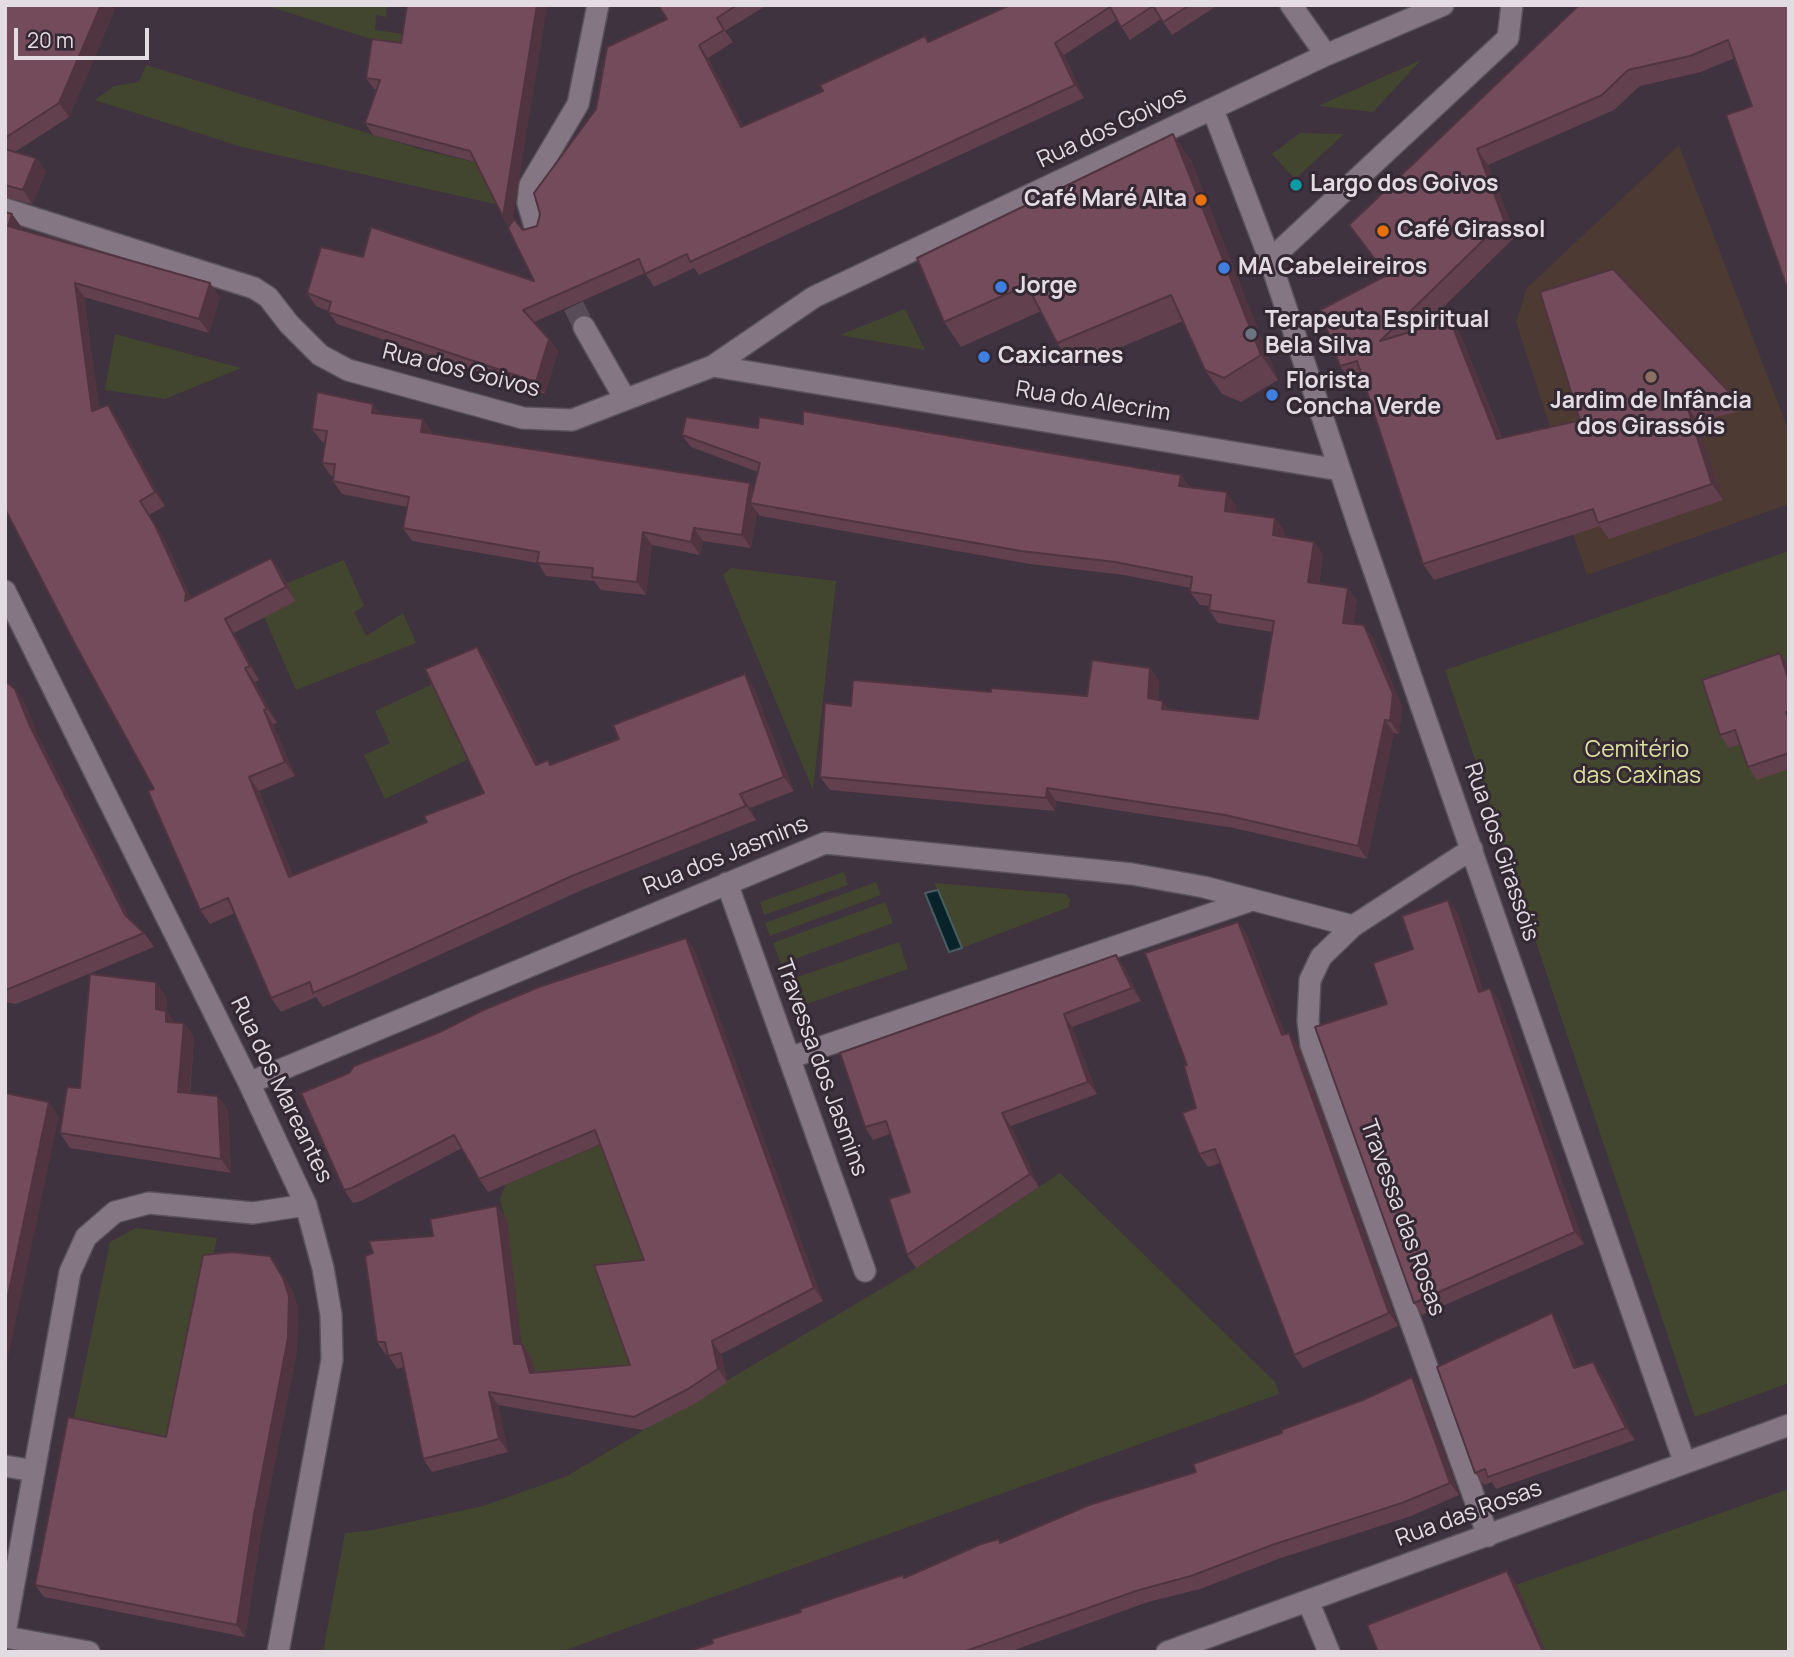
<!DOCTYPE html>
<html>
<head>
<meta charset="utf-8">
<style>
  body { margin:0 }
  #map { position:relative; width:1794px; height:1657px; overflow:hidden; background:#3e333e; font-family:Manrope,sans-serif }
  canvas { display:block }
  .frame { position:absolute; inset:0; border:7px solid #e3dce3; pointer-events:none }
  .scale { position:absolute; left:14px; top:28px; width:135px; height:32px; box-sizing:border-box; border:4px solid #e3dce3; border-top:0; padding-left:9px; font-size:21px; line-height:24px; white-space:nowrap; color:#e3dce3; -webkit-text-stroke:5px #342933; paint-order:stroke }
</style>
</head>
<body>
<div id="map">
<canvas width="1794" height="1657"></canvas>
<div class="frame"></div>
<div class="scale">20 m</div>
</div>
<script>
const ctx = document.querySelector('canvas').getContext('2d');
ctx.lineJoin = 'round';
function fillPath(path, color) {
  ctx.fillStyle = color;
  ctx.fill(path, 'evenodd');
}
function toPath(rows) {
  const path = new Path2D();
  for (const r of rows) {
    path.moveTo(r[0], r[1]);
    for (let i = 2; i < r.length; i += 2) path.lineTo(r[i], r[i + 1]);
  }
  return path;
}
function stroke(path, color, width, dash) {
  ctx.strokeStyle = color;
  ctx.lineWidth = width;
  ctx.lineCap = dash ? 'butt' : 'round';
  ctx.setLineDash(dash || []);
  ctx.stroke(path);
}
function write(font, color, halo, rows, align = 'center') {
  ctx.font = font + ' Manrope,sans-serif';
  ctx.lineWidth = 6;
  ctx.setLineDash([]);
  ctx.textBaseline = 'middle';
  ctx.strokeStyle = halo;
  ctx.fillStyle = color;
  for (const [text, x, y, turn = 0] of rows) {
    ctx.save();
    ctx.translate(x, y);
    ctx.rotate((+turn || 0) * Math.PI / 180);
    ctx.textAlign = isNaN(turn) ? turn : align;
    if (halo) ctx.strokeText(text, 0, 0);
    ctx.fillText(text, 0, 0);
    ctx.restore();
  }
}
const education = toPath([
  [1679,145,1789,432,1789,504,1587,575,1573,534,1565,473,1516,322,1527,288]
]);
const green = toPath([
  [265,5,387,5,386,17,376,15,375,30,419,36,414,53],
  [1421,60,1373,112,1318,106],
  [146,65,423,150,478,163,499,205,242,147,95,100,114,86,139,82],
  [1300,133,1344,134,1295,179,1272,154],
  [905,309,925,350,840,335],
  [115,334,241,368,165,399,105,390],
  [1789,551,1789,1383,1695,1417,1445,670],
  [344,560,364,606,354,612,366,636,403,613,416,643,296,690,255,596],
  [731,568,836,581,813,790,723,575],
  [435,683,471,758,385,799,364,755,390,743,375,711],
  [844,872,848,885,764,915,760,902],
  [876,882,881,895,770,936,765,923],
  [934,883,1066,894,1070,899,1069,907,962,948],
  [885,902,893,923,781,964,773,943],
  [899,942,908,969,795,1008,786,981],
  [605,1143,645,1250,642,1398,543,1385,523,1357,507,1227,500,1199,506,1184],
  [1060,1173,1275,1382,1279,1394,560,1652,323,1652,345,1533,373,1530,483,1506,567,1476,916,1268],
  [136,1228,217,1238,174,1449,72,1428,110,1242],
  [1789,1489,1789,1652,1546,1652,1516,1585]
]);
const water = toPath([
  [938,890,962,948,949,952,925,893,938,890]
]);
const minorTunnel = toPath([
  [560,278,584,327]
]);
const minor = toPath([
  [1291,5,1326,55],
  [1213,110,1270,260,1360,530,1684,1461],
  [5,209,254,288,268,297,289,324,320,355,348,370,523,418,572,420,713,366,814,297,1326,55,1443,5],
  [536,230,528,203,530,185,578,104,598,5],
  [1270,260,1508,38,1512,5],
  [584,327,625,399],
  [713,366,1340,470],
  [5,591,249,1083,306,1205,323,1268,331,1315,332,1360,278,1652],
  [727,883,865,1271],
  [1353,926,1321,957,1310,980,1308,1021,1311,1045,1488,1536],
  [789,1058,1252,900],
  [249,1083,825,843,1132,874,1204,887,1353,926,1472,849],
  [5,1466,34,1471],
  [1308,1601,1329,1652],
  [5,1633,70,1272,86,1237,115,1212,149,1203,253,1213,306,1205],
  [5,1637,89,1652],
  [1167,1652,1789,1425]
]);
const wall = toPath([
  [5,5,115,9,69,117,15,152,36,158,46,172,32,204,5,197],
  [547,5,512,222,523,230,537,226,667,19,658,5,767,5,725,31,733,42,708,58,743,126,823,91,929,41,1010,5,1218,5,1172,35,1161,19,1130,40,1117,20,1064,55,1084,98,699,275,694,268,654,287,645,273,534,322,549,339,558,351,545,394,337,324,328,311,316,306,307,293,363,257,534,281,509,226,503,217,475,162,373,135,365,123,377,90,374,89,366,78,401,43],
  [1579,5,1789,5,1752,106,1735,58,1701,72,1640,86,1614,110,1488,165,1516,236,1421,329,1450,320,1461,336,1502,438,1582,427,1731,394,1743,410,1698,422,1723,500,1609,539,1600,526,1434,580,1423,564,1362,378,1351,382,1340,366,1386,275,1349,225],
  [1190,158,1278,380,1241,402,1222,394,1205,370,1183,321,1074,367,1057,343,1041,311,961,347,944,322],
  [12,214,22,228,21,229,220,297,209,333,84,297,99,408,108,405,117,418,165,506,149,515,164,539,191,598,271,558,281,572,296,601,234,633,259,680,255,682,277,723,273,724,295,776,259,791,293,876,427,822,484,793,487,661,538,764,548,760,551,765,754,688,794,791,750,808,756,820,582,890,367,988,323,1007,316,997,281,1012,271,998,235,913,210,924,200,910,154,789],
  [373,404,380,414,423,419,432,432,432,434,750,483,754,489,758,472,691,447,682,435,803,424,1181,475,1190,488,1236,505,1235,513,1275,518,1284,531,1284,537,1314,542,1323,555,1319,584,1348,588,1357,601,1353,624,1373,638,1402,707,1399,734,1394,733,1367,859,1234,828,1056,801,1055,811,830,790,820,777,851,706,991,692,1087,696,1150,668,1159,681,1158,700,1169,709,1258,719,1272,632,1218,623,1209,610,1210,606,1200,605,1190,592,1191,588,1124,575,1030,564,760,516,757,512,751,548,703,541,700,555,652,545,646,595,601,590,594,581,546,576,538,563,412,541,403,528,407,507,342,494,333,481,334,476,331,476,322,463,325,443,322,442,312,429],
  [1789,666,1789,769,1757,780,1748,767,1740,744,1729,748,1720,735],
  [5,681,15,689,25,704,40,740,130,920,144,933,154,947,16,1004,5,1002],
  [1448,900,1457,912,1483,991,1490,988,1499,1001,1584,1244,1422,1315,1414,1303,1413,949],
  [1238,922,1247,935,1285,1034,1298,1046,1398,1326,1303,1368,1294,1355,1220,1163,1208,1167,1199,1154,1196,1108,1187,1065],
  [686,938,695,951,823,1301,721,1354,727,1382,698,1402,643,1430,498,1405,508,1452,432,1472,423,1459,404,1367,397,1369,388,1355,386,1355,377,1342,433,1236,497,1206,507,1219,521,1344,531,1357,535,1372,630,1365,644,1260,601,1144,488,1192,479,1179,462,1148,361,1201,353,1203,344,1190],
  [1125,968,1141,1001,1072,1027,1097,1094,1011,1126,1039,1187,916,1268,907,1255,910,1192,890,1134,873,1140,865,1127],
  [166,996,167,1011,174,1022,184,1023,194,1038,190,1093,218,1096,228,1111,231,1173,70,1148,60,1133,80,1088],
  [270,1256,292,1290,298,1308,297,1350,262,1527,245,1637,44,1597,35,1585,166,1437],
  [1560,1326,1577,1367,1602,1375,1635,1440,1496,1489,1492,1482,1484,1485,1475,1473],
  [1421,1390,1459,1495,1411,1516,1281,1558,1200,1589,1148,1602,1009,1652,687,1652,903,1575,905,1578]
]);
const shadedWall = toPath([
  [101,5,112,5,115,9,69,117,59,103],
  [537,5,547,5,511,229,503,217],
  [1055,43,1064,55,1084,98,1075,85],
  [699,45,708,58,750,139,741,127],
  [1173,134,1190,158,1278,380,1261,355],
  [1477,149,1488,165,1516,236,1504,220],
  [36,158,46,172,32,204,23,190],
  [12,214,22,228,17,239,8,226],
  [75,283,84,297,102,425,92,411],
  [210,283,220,297,209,333,199,319],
  [1450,320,1461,336,1508,455,1497,439],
  [549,339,558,351,545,394,536,382],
  [373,404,382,417,372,413],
  [108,405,117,418,165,506,155,492],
  [1687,406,1698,422,1723,500,1712,484],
  [423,419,432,432,430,445,421,432],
  [1181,475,1190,488,1179,486],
  [750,483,759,496,750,503,757,512,751,548,742,535],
  [1227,492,1236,505,1234,524,1225,511],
  [140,501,164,539,195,607,185,601],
  [1275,518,1284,531,1282,548,1273,535],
  [694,528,703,541,700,555,691,542],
  [643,532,652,545,646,595,637,582],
  [1314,542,1323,555,1317,595,1308,582],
  [271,558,281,572,296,601,286,587],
  [1348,588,1357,601,1352,636,1343,623],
  [225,619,234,633,259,680,250,666],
  [1364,625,1373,638,1402,707,1399,734,1390,721],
  [477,647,487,661,546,779,536,765],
  [1780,653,1789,666,1789,681],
  [245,668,255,682,277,723,267,709],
  [1150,668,1159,681,1157,711,1148,698],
  [745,674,754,688,794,791,784,777],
  [15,689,25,704,40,740,135,929,125,915,30,726],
  [1163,701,1172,714,1162,709],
  [264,710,273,724,295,776,285,762],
  [1385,720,1394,733,1367,859,1358,846],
  [249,777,259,791,299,891,289,877],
  [1047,788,1056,801,1055,811,1046,798],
  [740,794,750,808,756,820,746,806],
  [1448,900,1457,912,1487,1005,1479,992],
  [1238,922,1247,935,1291,1048,1282,1035],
  [686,938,695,951,823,1301,814,1288],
  [1116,955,1125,968,1141,1001,1132,988],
  [156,982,166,996,167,1011,177,1026,176,1036,156,1009],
  [1490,988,1499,1001,1584,1244,1575,1232],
  [1064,1014,1072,1027,1097,1094,1088,1082],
  [184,1023,194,1038,188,1107,178,1092],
  [1289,1033,1298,1046,1398,1326,1389,1313],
  [218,1096,228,1111,231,1173,221,1159],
  [49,1102,59,1116,5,1372,5,1310],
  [1002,1113,1011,1126,1039,1187,1030,1174],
  [497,1206,507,1219,523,1357,514,1344],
  [270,1256,292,1290,298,1308,297,1350,262,1527,245,1637,237,1625],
  [1552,1313,1560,1326,1582,1380,1574,1368],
  [712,1341,721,1354,727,1382,718,1369],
  [522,1344,531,1357,539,1386,530,1373],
  [1593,1362,1602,1375,1635,1440,1626,1428],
  [1412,1377,1421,1390,1459,1495,1450,1483],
  [489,1392,498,1405,508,1452,499,1439],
  [1507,1571,1516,1583,1546,1652,1543,1652]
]);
const building = toPath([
  [5,5,101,5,59,103,5,138,5,5],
  [407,5,537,5,503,217,470,151,365,123,380,80,366,78,372,39,401,43,407,5],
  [658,5,737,5,717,18,724,30,699,45,741,127,823,91,820,85,925,36,928,42,1010,5,1190,5,1163,22,1153,6,1121,27,1110,7,1055,43,1075,85,690,262,687,254,645,274,639,259,523,310,549,339,536,382,328,312,331,302,307,293,321,247,363,257,371,227,534,281,508,228,514,219,523,230,537,226,540,214,534,193,596,109,607,47,667,19,658,5],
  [1579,5,1789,5,1789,293,1726,115,1752,106,1728,40,1690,56,1628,70,1602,95,1477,149,1504,220,1380,341,1450,320,1497,439,1577,421,1582,427,1540,292,1613,269,1731,394,1687,406,1712,484,1598,523,1593,509,1423,564,1357,361,1340,366,1320,310,1387,275,1349,225,1579,5],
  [1173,134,1261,355,1224,378,1205,370,1171,295,1057,343,1027,285,944,322,917,258,1173,134],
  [5,149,36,158,23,190,5,185,5,149],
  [5,212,12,214,8,226,210,283,199,319,75,283,92,411,108,405,155,492,140,501,155,525,186,593,185,601,271,558,286,587,225,619,250,666,245,668,267,709,264,710,285,762,249,777,289,877,427,822,424,816,484,793,425,669,477,647,536,765,548,760,550,765,619,739,613,725,745,674,784,777,740,794,746,806,572,876,357,974,313,993,310,982,271,998,228,898,200,910,148,791,154,789,76,646,5,509,5,212],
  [317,392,373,404,372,413,423,419,421,432,750,483,742,535,694,528,691,542,643,532,637,582,592,577,593,568,537,563,539,552,403,528,409,497,333,481,335,464,322,463,327,431,312,429,317,392],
  [803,411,1181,475,1179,486,1227,492,1225,511,1275,518,1273,535,1314,542,1308,582,1348,588,1343,623,1364,625,1393,694,1390,721,1385,720,1358,846,1225,815,1047,788,1046,798,820,777,825,703,851,706,853,680,991,692,991,688,1087,696,1092,660,1150,668,1148,698,1163,701,1162,709,1258,719,1274,621,1209,610,1211,595,1190,592,1192,577,1115,562,1021,551,750,503,760,463,682,435,686,417,758,428,759,417,803,424,803,411],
  [1780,653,1789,681,1789,711,1786,712,1789,720,1789,753,1748,767,1735,730,1720,735,1702,680,1780,653],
  [5,681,15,689,30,726,125,915,144,933,6,990,5,989,5,681],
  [1448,900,1479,992,1490,988,1575,1232,1414,1303,1315,1027,1387,1004,1373,963,1413,949,1402,916,1448,900],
  [1238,922,1282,1035,1289,1033,1389,1313,1294,1355,1215,1149,1199,1154,1182,1113,1196,1108,1184,1066,1187,1065,1145,953,1238,922],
  [686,938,814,1288,712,1341,718,1369,688,1389,634,1417,489,1392,499,1439,423,1459,401,1353,388,1356,385,1342,377,1342,365,1256,373,1253,369,1241,433,1236,430,1219,497,1206,514,1344,522,1344,530,1373,630,1365,594,1265,644,1260,595,1130,479,1179,454,1135,352,1188,344,1190,301,1093,349,1073,354,1066,440,1032,481,1011,539,987,686,938],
  [1116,955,1132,988,1064,1014,1088,1082,1002,1113,1030,1174,907,1255,889,1199,910,1192,886,1121,865,1127,840,1053,1116,955],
  [90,974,156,982,156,1009,166,1011,166,1022,184,1023,178,1092,218,1096,221,1159,60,1133,67,1087,80,1088,90,974],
  [5,1093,49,1102,5,1310,5,1093],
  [232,1252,270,1256,283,1278,289,1296,288,1338,254,1515,237,1625,35,1585,68,1417,166,1437,203,1255,232,1252],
  [1552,1313,1574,1368,1593,1362,1626,1428,1488,1477,1485,1469,1475,1473,1437,1367,1552,1313],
  [1412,1377,1450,1483,1402,1503,1272,1545,1191,1576,1139,1590,963,1652,687,1652,713,1643,712,1639,801,1612,800,1609,903,1575,904,1578,981,1544,999,1539,1000,1543,1089,1505,1196,1472,1193,1464,1282,1433,1281,1430,1363,1400,1412,1377],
  [1507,1571,1543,1652,1378,1652,1367,1625,1507,1571]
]);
const markers = [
  [1296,185,7,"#0f9aa8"],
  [1201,200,7,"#e8710a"],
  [1383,231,7,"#e8710a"],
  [1224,268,7,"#3f7fe0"],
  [1001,287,7,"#3f7fe0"],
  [1251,334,7,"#6b7280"],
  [984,357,7,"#3f7fe0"],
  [1651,377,7,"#8d6e63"],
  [1272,395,7,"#3f7fe0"]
];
const streetNames = [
  ["Rua dos Goivos",1112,128,-25],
  ["Rua dos Goivos",461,371,14],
  ["Rua do Alecrim",1093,402,9],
  ["Rua dos Girassóis",1501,852,71],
  ["Rua dos Jasmins",726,856,-22],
  ["Travessa dos Jasmins",821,1068,70],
  ["Rua dos Mareantes",281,1090,64],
  ["Travessa das Rosas",1402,1218,70],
  ["Rua das Rosas",1469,1514,-20]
];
const poiNames = [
  ["Largo dos Goivos",1310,185],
  ["Café Maré Alta",1187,200,"right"],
  ["Café Girassol",1397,231],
  ["MA Cabeleireiros",1238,268],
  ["Jorge",1015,287],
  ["Terapeuta Espiritual",1265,321],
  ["Bela Silva",1265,347],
  ["Caxicarnes",998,357],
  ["Florista",1286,382],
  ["Concha Verde",1286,408],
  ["Jardim de Infância",1651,402,"center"],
  ["dos Girassóis",1651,428,"center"]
];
const parkNames = [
  ["Cemitério",1637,751],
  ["das Caxinas",1637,777]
];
fillPath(education, '#4d3a33');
fillPath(green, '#43462f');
fillPath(water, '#08242a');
stroke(water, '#4a5b62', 2);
stroke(minorTunnel, '#574c57', 21, [21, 10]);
stroke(minor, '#5a515a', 24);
stroke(minor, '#847783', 21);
fillPath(wall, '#63404d');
fillPath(shadedWall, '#50343f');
fillPath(building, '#734b5a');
stroke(building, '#50343f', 2);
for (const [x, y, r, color] of markers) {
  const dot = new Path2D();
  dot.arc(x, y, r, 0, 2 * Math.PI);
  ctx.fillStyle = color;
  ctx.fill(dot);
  stroke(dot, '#342933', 2.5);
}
write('23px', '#e3dce3', '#342933', streetNames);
write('bold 23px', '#e3dce3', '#342933', poiNames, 'left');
write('23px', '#dbe29f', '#342933', parkNames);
</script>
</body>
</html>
